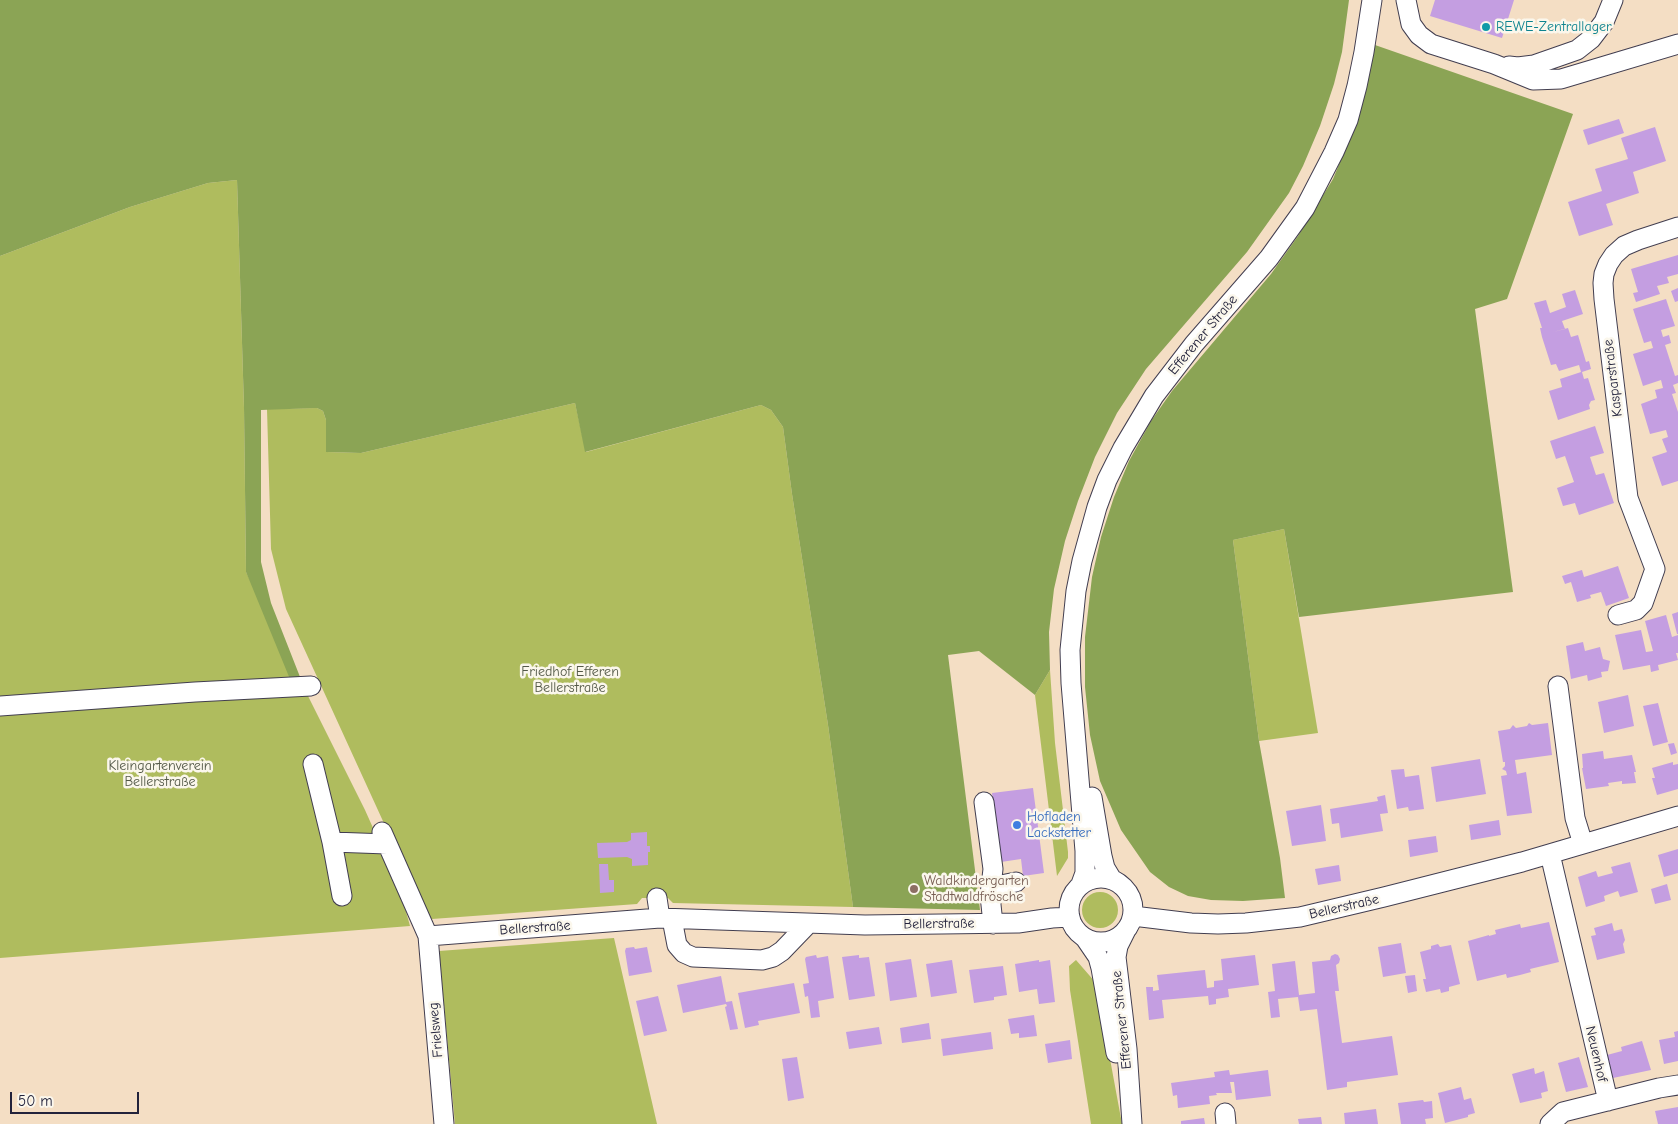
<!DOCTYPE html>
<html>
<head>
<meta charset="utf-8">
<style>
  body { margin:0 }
  #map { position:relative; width:1678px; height:1124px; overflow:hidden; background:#f4dec4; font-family:"Comic Neue",sans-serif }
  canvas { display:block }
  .scale { position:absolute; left:10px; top:1092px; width:129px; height:22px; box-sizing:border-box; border:2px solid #22223b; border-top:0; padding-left:6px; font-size:15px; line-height:18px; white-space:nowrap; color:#22223b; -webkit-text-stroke:4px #fbf7ec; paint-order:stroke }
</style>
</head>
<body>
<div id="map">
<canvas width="1678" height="1124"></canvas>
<div class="scale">50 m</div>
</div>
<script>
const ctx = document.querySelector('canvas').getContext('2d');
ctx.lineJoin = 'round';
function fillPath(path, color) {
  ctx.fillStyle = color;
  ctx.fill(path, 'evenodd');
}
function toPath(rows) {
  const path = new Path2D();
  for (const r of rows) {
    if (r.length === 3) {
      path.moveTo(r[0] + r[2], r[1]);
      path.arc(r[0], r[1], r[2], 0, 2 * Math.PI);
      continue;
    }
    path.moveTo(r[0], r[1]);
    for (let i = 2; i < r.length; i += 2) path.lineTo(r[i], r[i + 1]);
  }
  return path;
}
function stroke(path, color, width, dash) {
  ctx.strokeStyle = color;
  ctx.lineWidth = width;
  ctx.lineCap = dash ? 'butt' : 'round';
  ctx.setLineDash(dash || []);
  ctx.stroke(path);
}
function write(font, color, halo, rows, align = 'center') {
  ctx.font = font + ' "Comic Neue",sans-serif';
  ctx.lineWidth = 5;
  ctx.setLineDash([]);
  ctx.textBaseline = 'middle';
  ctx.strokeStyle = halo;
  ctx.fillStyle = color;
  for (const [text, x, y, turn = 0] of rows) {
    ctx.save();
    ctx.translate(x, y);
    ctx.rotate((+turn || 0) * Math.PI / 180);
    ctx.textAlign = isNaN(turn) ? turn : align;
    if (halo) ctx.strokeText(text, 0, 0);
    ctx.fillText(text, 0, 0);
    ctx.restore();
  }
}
const green = toPath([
  [237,180,244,408,246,572,365,810,399,886,410,926,0,958,0,256,130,207,208,183],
  [575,403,586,452,761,405,771,410,783,427,792,494,828,725,853,907,673,903,668,898,642,898,637,904,432,919,425,913,286,609,271,549,267,409,317,408,323,411,326,420,327,452,361,453],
  [1284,529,1318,733,1259,741,1233,540],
  [1050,670,1055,743,1068,852,1068,858,1057,876,1035,695],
  [1100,910,18],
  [614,938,657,1124,455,1124,439,951],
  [1076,960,1096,983,1122,1124,1091,1124,1070,990,1069,966]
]);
const forest = toPath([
  [0,0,1349,0,1342,52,1334,84,1320,126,1303,166,1289,193,1247,252,1146,369,1117,413,1095,457,1078,501,1065,541,1054,589,1049,632,1050,670,1035,695,979,651,948,655,980,910,853,907,828,725,792,494,783,427,771,410,761,405,585,452,575,403,361,453,326,452,326,420,323,411,317,408,261,410,261,562,271,603,302,682,292,684,246,572,244,408,237,180,208,183,130,207,0,256],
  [1375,45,1573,114,1507,299,1475,309,1513,592,1299,617,1284,529,1233,540,1259,741,1280,858,1285,898,1243,901,1211,900,1188,896,1169,887,1150,872,1121,830,1100,781,1090,735,1085,687,1085,637,1092,577,1101,537,1114,497,1129,461,1151,421,1172,391,1271,274,1298,236,1333,179,1356,123,1366,91]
]);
const building = toPath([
  [1435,0,1514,0,1502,38,1430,16],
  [1619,119,1624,133,1588,145,1583,130],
  [1655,127,1666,161,1633,172,1639,193,1606,204,1613,225,1579,236,1568,202,1602,191,1595,169,1628,159,1621,138],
  [1678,255,1678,274,1667,277,1669,283,1657,286,1660,294,1636,302,1633,293,1638,292,1631,269],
  [1678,288,1678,301,1675,302,1671,291],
  [1575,290,1583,314,1562,321,1565,329,1553,332,1568,328,1571,337,1578,335,1586,362,1589,361,1591,369,1582,372,1584,379,1588,378,1595,400,1591,401,1589,405,1590,409,1558,420,1549,391,1562,387,1560,379,1581,372,1579,365,1559,371,1556,364,1551,365,1542,337,1540,328,1542,328,1534,303,1546,300,1550,313,1566,307,1562,294],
  [1666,299,1675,326,1661,330,1663,337,1669,335,1671,343,1665,345,1675,376,1678,375,1678,383,1673,385,1676,393,1672,394,1678,412,1678,481,1662,486,1652,457,1667,452,1662,439,1668,437,1666,430,1650,434,1641,404,1657,398,1655,390,1663,388,1661,380,1643,386,1633,354,1653,348,1651,341,1644,343,1633,309],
  [1595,426,1604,453,1590,457,1596,475,1604,473,1614,503,1579,515,1575,503,1563,506,1557,488,1574,482,1565,456,1556,459,1550,441],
  [1618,566,1629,598,1606,606,1601,592,1590,595,1591,598,1577,602,1571,582,1565,584,1562,576,1582,570,1584,577],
  [1678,612,1678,634,1677,634,1672,614],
  [1666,615,1672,637,1678,635,1678,653,1676,653,1678,660,1658,665,1659,670,1651,672,1650,665,1623,670,1615,635,1641,630,1646,652,1653,651,1645,621],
  [1583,642,1585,651,1600,647,1603,659,1610,661,1608,671,1601,672,1602,677,1588,681,1587,675,1571,679,1566,646],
  [1628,695,1634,726,1604,733,1598,702],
  [1658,703,1668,742,1653,746,1643,706],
  [1529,723,1532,725,1548,723,1552,755,1515,760,1517,774,1526,772,1532,813,1507,816,1501,776,1507,775,1506,771,1502,769,1505,766,1505,762,1503,762,1498,731,1510,729,1513,725,1516,728,1527,726],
  [1674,743,1677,753,1671,755,1668,744],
  [1603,751,1604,759,1632,755,1636,772,1634,772,1636,783,1622,784,1622,781,1608,783,1609,786,1586,789,1582,768,1583,768,1582,754],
  [1480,759,1486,794,1436,802,1431,767],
  [1673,762,1673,765,1678,764,1678,789,1657,795,1652,778,1655,778,1652,768],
  [1404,769,1405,777,1419,775,1424,809,1409,811,1408,807,1397,809,1391,770],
  [1033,788,1044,873,1023,876,1021,859,1001,862,992,793],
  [1385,795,1388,813,1380,814,1383,831,1341,838,1339,823,1332,824,1330,809,1378,801,1377,797],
  [1321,805,1326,841,1292,846,1286,811],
  [1499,820,1501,835,1471,840,1469,825],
  [647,832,647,846,650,846,650,852,648,852,648,865,632,866,632,859,627,857,598,858,597,843,627,842,631,840,631,833],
  [1436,836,1438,852,1410,857,1408,840],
  [1678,849,1678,873,1664,877,1658,855],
  [1630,862,1638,892,1620,897,1618,891,1604,896,1605,901,1586,907,1578,877,1596,871,1598,877,1613,873,1611,867],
  [599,864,608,864,609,880,614,880,614,892,600,893],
  [1339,865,1341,881,1318,885,1315,869],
  [1667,884,1671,900,1655,904,1651,889],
  [1549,922,1559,962,1530,969,1531,972,1520,975,1507,978,1506,974,1477,981,1468,941,1489,935,1489,936,1496,934,1495,930,1520,924,1521,928],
  [1612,923,1614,931,1622,929,1625,940,1623,944,1625,953,1597,960,1591,936,1596,935,1594,928],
  [1401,943,1406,973,1383,977,1378,947],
  [1438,944,1440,947,1451,945,1460,984,1449,987,1449,991,1441,993,1440,989,1426,992,1423,979,1426,979,1420,952,1431,949,1431,946],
  [634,947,635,949,647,947,652,972,629,976,625,951,626,948],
  [1335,954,1338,955,1340,959,1339,963,1336,965,1339,991,1335,991,1342,1043,1392,1036,1398,1075,1347,1082,1347,1087,1327,1090,1317,1009,1300,1011,1298,997,1278,999,1280,1017,1271,1018,1268,992,1275,991,1272,964,1295,961,1299,995,1315,993,1312,962,1330,960,1331,956],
  [816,955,817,958,828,956,834,998,818,1001,820,1017,811,1018,808,996,805,997,803,984,809,983,805,959,806,957],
  [859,955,859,958,869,957,875,996,849,1000,842,957],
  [1255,955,1259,985,1228,989,1229,997,1216,999,1216,1004,1209,1005,1208,996,1162,1000,1164,1018,1149,1020,1146,987,1153,987,1153,991,1159,990,1157,975,1205,970,1207,988,1214,987,1214,981,1223,980,1221,959],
  [911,959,917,997,890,1001,885,963],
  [952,960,957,993,931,997,926,964],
  [1039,960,1039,962,1050,960,1055,1002,1039,1004,1037,989,1019,992,1015,964],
  [1003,966,1007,995,994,997,994,1000,974,1003,969,970],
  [1415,975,1417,991,1408,993,1405,976],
  [721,976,726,1002,732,1001,738,1029,730,1030,725,1007,727,1006,726,1004,683,1013,677,985],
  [794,983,800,1013,758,1021,759,1025,745,1028,738,993],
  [658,996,667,1031,644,1036,636,1001],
  [1034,1015,1037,1036,1019,1038,1019,1033,1011,1034,1008,1019],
  [929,1023,931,1039,902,1043,900,1028],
  [879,1027,882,1044,849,1049,846,1032],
  [1678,1031,1678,1061,1664,1064,1659,1040,1675,1037,1674,1032],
  [991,1032,993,1049,943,1056,941,1039],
  [1070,1040,1072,1059,1048,1063,1045,1044],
  [1642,1041,1651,1070,1613,1078,1607,1055,1622,1051,1621,1047],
  [797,1057,804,1098,788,1101,782,1059],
  [1579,1057,1588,1087,1566,1092,1558,1063],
  [1534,1068,1535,1074,1544,1071,1548,1091,1541,1093,1542,1098,1520,1103,1512,1074],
  [1229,1070,1230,1075,1268,1070,1271,1096,1236,1100,1234,1082,1230,1082,1232,1093,1216,1093,1217,1095,1209,1096,1210,1104,1178,1108,1177,1095,1173,1096,1171,1083,1215,1077,1214,1072],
  [1461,1087,1464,1100,1471,1098,1475,1113,1468,1115,1468,1117,1445,1123,1438,1093],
  [1423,1100,1424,1102,1432,1101,1433,1118,1425,1119,1426,1124,1401,1124,1398,1103],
  [1678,1107,1678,1124,1658,1124,1655,1111],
  [1376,1109,1378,1124,1345,1124,1344,1113],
  [1321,1117,1322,1124,1299,1124,1298,1119],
  [1204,1118,1205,1124,1181,1124,1181,1121]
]);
const minor = toPath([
  [1406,0,1411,24,1419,35,1431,44,1494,64,1533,80,1561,79,1678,44],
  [1509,66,1518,67,1534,65,1577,50,1591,39,1604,22,1613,0],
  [1618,615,1636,610,1643,603,1655,569,1628,498,1604,299,1603,283,1604,274,1608,264,1614,255,1624,246,1638,240,1678,227],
  [1558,686,1575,818,1583,844],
  [0,706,195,692,311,686],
  [313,764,332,842,387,844],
  [1092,797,1102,856,1105,868,1111,878],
  [984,802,993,869,990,895,993,924],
  [382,832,428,936,444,1124],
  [332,842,342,896],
  [1550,854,1608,1101],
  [1101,910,32],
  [1081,884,1085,873,1085,851,1071,683,1070,650,1076,591,1082,561,1097,507,1107,480,1123,448,1154,396,1194,344,1269,258,1305,208,1334,152,1348,120,1357,86,1364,52,1372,0],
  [991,887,1016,882],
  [657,898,660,918],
  [1133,916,1191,923,1218,924,1246,923,1300,917,1384,897,1522,862,1678,816],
  [672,919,677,945,684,953,693,957,762,960,773,957,782,951,808,924],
  [1126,930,1118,946,1116,957,1127,1049,1132,1124],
  [428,936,660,918,865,925,1018,923,1052,918,1070,917],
  [1085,938,1098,957,1101,968,1116,1053],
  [1225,1113,1226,1124],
  [1550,1124,1563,1112,1659,1088,1678,1085]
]);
const markers = [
  [1486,27,5,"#0f9aa8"],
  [1017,825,5,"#3f7fe0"],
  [914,889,5,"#8d6e63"]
];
const cultureNames = [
  ["REWE-Zentrallager",1496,27]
];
const streetNames = [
  ["Efferener Straße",1203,335,-50],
  ["Kasparstraße",1613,378,-97],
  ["Bellerstraße",1344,907,-13],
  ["Bellerstraße",939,924,-1],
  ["Bellerstraße",535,928,-4],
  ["Efferener Straße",1122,1020,-96],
  ["Frielsweg",436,1030,-95],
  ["Neuenhof",1596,1054,77]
];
const parkNames = [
  ["Friedhof Efferen",570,672],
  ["Bellerstraße",570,688],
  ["Kleingartenverein",160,766],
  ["Bellerstraße",160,782]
];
const shopNames = [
  ["Hofladen",1027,817],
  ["Lackstetter",1027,833]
];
const educationNames = [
  ["Waldkindergarten",924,881],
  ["Stadtwaldfrösche",924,897]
];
fillPath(green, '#afbc5e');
fillPath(forest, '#8ba455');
fillPath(building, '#c49ee1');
stroke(minor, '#423e50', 21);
stroke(minor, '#fff', 19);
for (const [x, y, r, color] of markers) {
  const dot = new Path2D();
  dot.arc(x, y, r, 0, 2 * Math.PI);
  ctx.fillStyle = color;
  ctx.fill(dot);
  stroke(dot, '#fbf7ec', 2);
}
write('14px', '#0d838f', '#fbf7ec', cultureNames, 'left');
write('14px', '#22223b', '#fbf7ec', streetNames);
write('14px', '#535847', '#fbf7ec', parkNames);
write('14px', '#366cbe', '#fbf7ec', shopNames, 'left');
write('14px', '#785e54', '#fbf7ec', educationNames, 'left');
</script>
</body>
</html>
